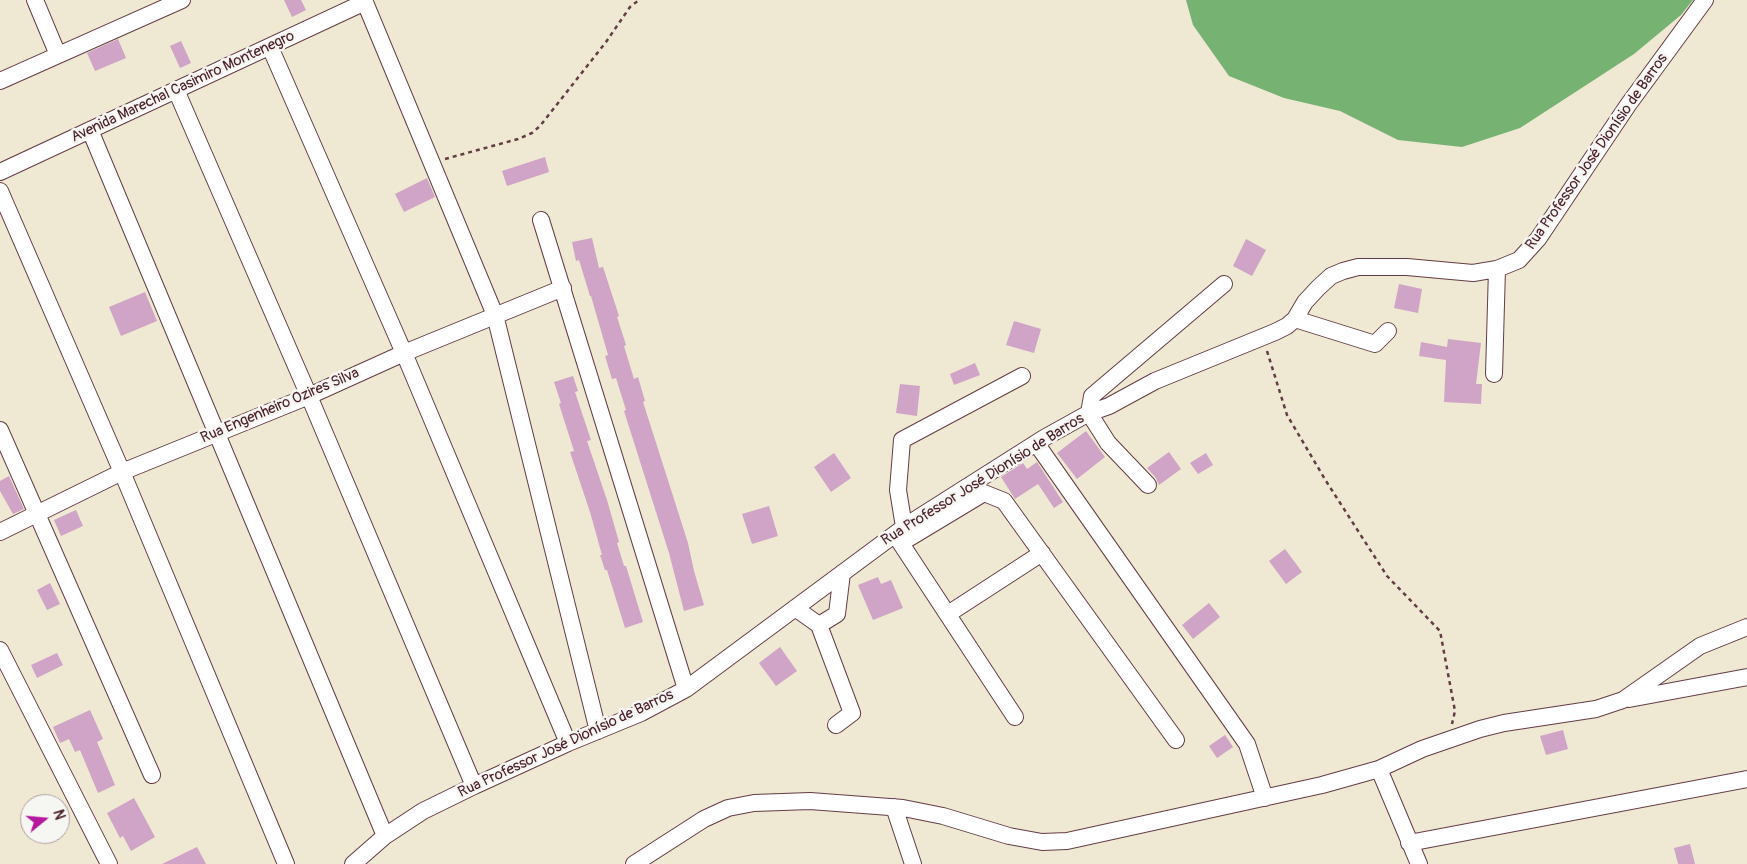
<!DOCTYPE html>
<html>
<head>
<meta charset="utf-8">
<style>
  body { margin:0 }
  #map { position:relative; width:1747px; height:864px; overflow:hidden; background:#efe8d2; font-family:Pangolin,sans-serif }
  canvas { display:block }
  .north { position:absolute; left:20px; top:794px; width:50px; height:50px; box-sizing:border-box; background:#f6f6f2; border:1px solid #b1a0a2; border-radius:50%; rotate:73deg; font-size:14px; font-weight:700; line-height:20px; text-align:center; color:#4a1f2b }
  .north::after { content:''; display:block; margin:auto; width:18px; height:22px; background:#b5179e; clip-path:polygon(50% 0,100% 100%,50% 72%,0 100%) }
</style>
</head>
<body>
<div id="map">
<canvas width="1747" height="864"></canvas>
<div class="north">N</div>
</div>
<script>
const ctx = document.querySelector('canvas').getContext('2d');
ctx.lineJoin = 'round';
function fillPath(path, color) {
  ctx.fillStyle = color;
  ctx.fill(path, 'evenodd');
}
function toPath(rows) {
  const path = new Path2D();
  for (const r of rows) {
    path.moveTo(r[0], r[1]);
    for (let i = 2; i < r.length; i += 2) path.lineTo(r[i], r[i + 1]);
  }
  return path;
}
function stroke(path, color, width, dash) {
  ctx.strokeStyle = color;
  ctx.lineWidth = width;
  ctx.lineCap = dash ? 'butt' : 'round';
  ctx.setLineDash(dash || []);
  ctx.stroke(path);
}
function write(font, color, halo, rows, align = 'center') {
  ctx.font = font + ' Pangolin,sans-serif';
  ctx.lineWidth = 5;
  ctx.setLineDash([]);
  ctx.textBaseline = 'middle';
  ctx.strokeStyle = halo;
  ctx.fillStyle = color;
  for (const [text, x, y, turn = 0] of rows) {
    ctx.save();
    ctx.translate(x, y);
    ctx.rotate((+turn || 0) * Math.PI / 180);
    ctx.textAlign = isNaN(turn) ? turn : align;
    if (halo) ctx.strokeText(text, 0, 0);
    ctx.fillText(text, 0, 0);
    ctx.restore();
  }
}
const forest = toPath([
  [1186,0,1693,0,1681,15,1634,54,1520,128,1462,147,1398,140,1340,111,1284,98,1229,76,1193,25]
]);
const building = toPath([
  [284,0,301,0,306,10,292,17],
  [118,39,126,58,95,71,87,53],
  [181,41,191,63,180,68,170,46],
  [545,157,549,172,507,186,502,171],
  [427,178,435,197,404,212,395,194],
  [592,238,599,268,603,267,619,316,617,317,626,345,624,346,634,379,638,377,645,401,643,402,688,543,694,571,704,605,684,611,669,553,624,411,626,410,616,378,612,379,605,356,608,355,591,296,590,296,579,260,576,261,572,242],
  [1246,239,1266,250,1252,276,1233,266],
  [1399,284,1422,289,1418,313,1394,308],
  [145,292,157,321,121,336,109,307],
  [1014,321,1041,329,1034,353,1006,345],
  [1448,339,1481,343,1476,384,1482,384,1481,404,1444,402,1446,360,1419,356,1421,342,1447,347],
  [975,363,980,375,954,385,950,374],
  [573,376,578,391,575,392,591,440,587,441,607,500,619,542,617,543,624,566,626,566,643,622,625,628,607,570,605,570,600,555,602,555,590,512,570,452,574,451,559,404,561,403,554,382],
  [900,384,920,386,917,416,896,413],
  [1086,431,1105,457,1077,479,1057,453],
  [1169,452,1181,469,1159,485,1156,478,1147,468],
  [834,453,851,478,831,492,814,467],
  [1206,453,1213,465,1198,474,1190,463],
  [1037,462,1063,502,1054,508,1038,484,1015,499,1001,477,1023,463,1027,469],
  [9,476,24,509,13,514,0,491,0,481],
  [769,506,778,536,752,544,742,514],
  [76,510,83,526,61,536,54,520],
  [1285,549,1302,572,1286,584,1269,561],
  [878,577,881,584,891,580,903,608,873,620,858,585],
  [50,583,60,604,47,610,37,590],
  [1209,603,1220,617,1193,639,1182,625],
  [780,647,797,671,776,686,759,663],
  [57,653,63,665,37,678,31,665],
  [90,710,103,739,97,742,115,785,98,793,80,750,75,752,69,739,60,743,53,727],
  [1563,730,1568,749,1546,755,1540,736],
  [1225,735,1233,747,1217,758,1209,746],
  [134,798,155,837,131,851,123,836,120,838,107,813],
  [1690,844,1695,864,1678,864,1674,848],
  [197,847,206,864,162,864]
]);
const path = toPath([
  [445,159,518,139,532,133,540,126,606,42,630,7,639,0],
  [1267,351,1287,415,1326,481,1387,576,1440,631,1455,711,1452,724]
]);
const street = toPath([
  [35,0,58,55],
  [364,0,495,315,598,731],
  [270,47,404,353,568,743],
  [0,81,182,0],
  [176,90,309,396,474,786],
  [90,130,385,836],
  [0,172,365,2],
  [0,191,122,472,286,864],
  [541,220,686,689],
  [1295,319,1375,344,1388,331],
  [1494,374,1497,269],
  [0,430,152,775],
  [1036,443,1247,744,1265,798],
  [1148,485,1108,443,1089,413,1092,396,1224,284],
  [904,527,898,490,902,440,1022,376],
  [0,532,122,472,309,396,404,353,563,288],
  [896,536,1015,717],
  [901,543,984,493,1004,501,1176,740],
  [795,608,819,625,852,713,836,725],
  [948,614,1042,553],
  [819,625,837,614,842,573],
  [0,650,109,864],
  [1629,699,1747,677],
  [1379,769,1419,864],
  [894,807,913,864],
  [1409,843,1747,779],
  [353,864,385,836,423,811,474,786,568,743,641,713,686,689,910,523,1044,438,1089,413,1109,406,1155,381,1275,332,1287,326,1295,319,1305,302,1318,288,1331,276,1343,271,1358,267,1407,267,1473,273,1497,269,1519,260,1538,239,1628,105,1705,0],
  [634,864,704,819,728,808,754,803,810,801,903,808,943,816,1009,836,1042,842,1067,841,1322,785,1379,769,1422,749,1480,729,1504,723,1596,709,1623,700,1700,646,1747,627]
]);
const streetNames = [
  ["Avenida Marechal Casimiro Montenegro",183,87,-25],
  ["Rua Professor José Dionísio de Barros",1597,152,-55],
  ["Rua Engenheiro Ozires Silva",280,406,-23],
  ["Rua Professor José Dionísio de Barros",983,480,-32],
  ["Rua Professor José Dionísio de Barros",566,744,-25]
];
fillPath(forest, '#76b272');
fillPath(building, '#cfa4c6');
stroke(street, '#633d44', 18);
stroke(path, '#633d44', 2.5, [4, 4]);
stroke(street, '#fff', 16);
write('15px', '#4a1f2b', '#f6f6f2', streetNames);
</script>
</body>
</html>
